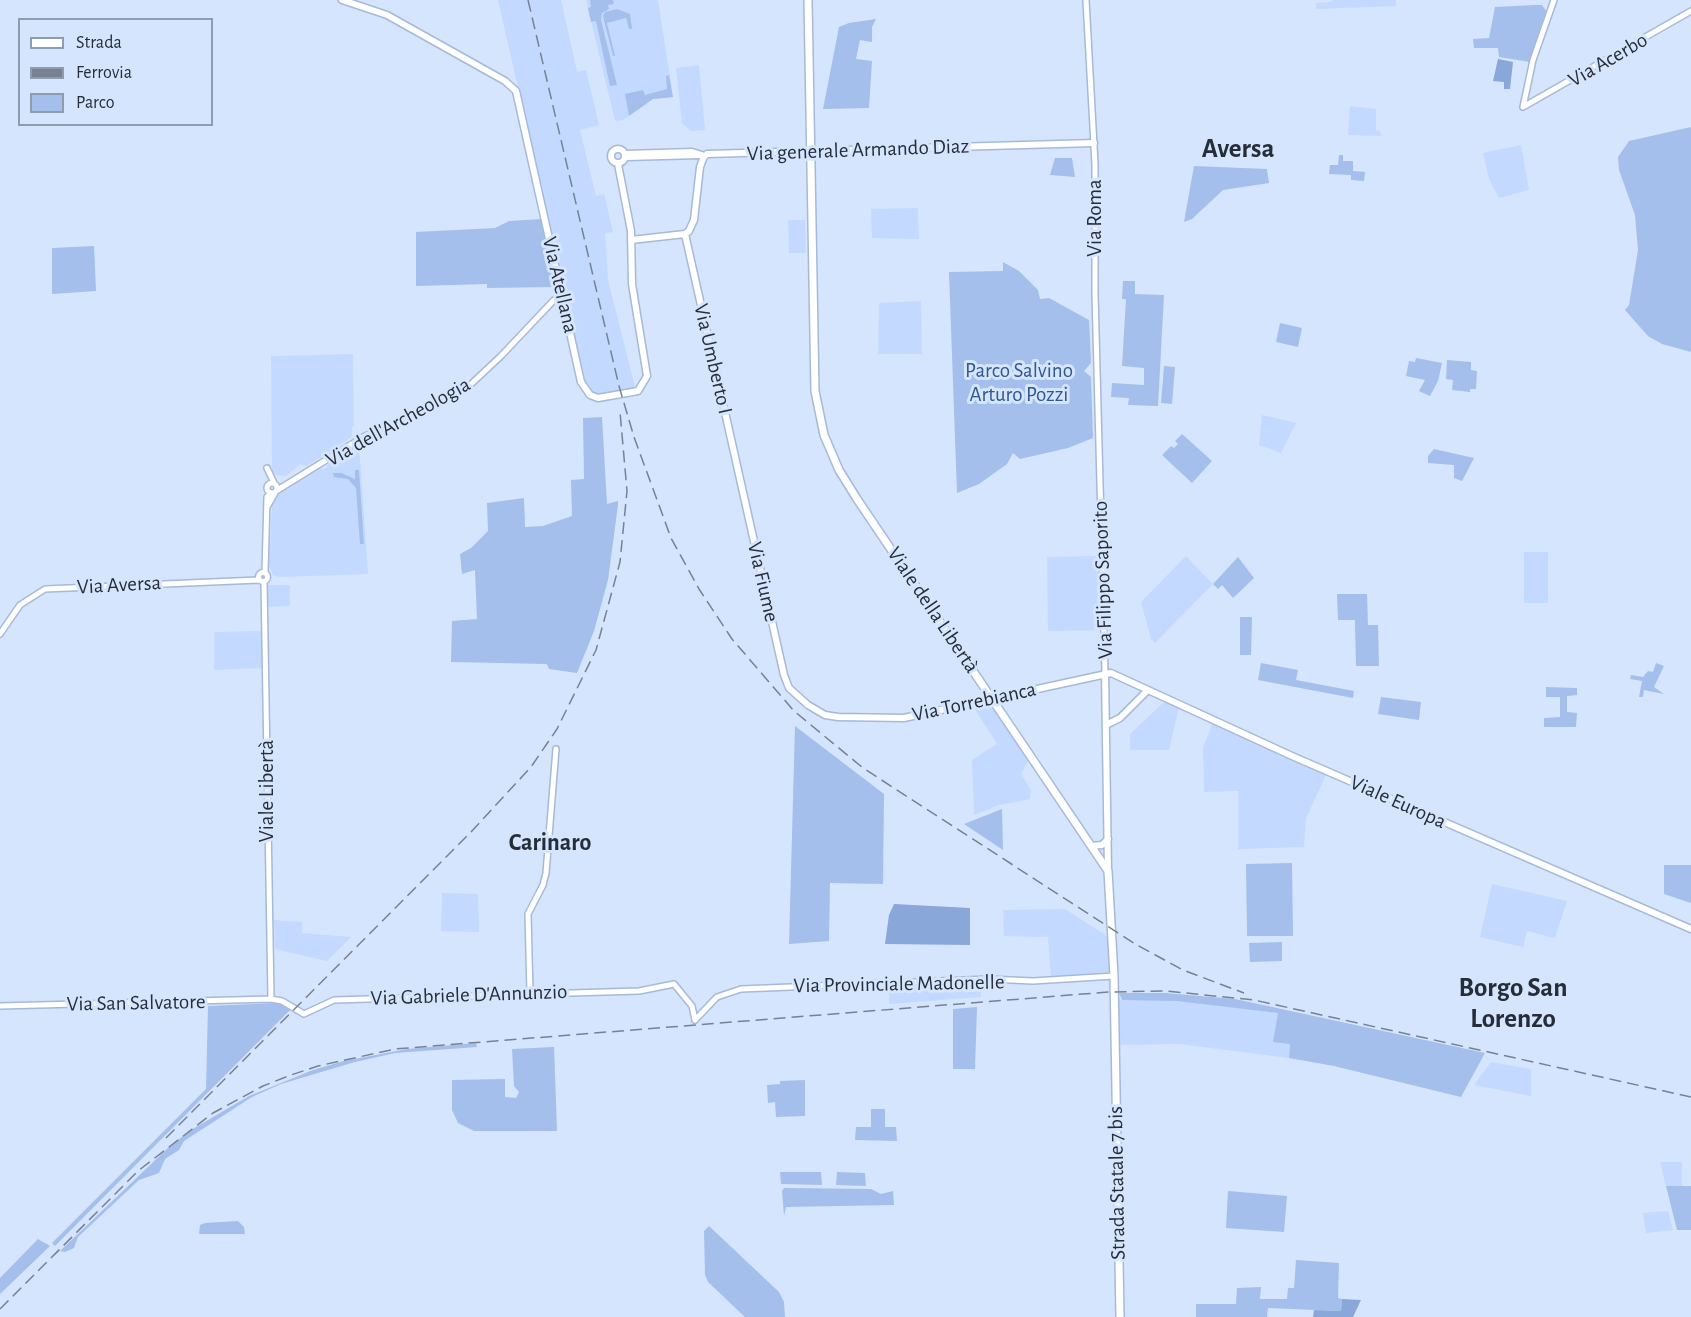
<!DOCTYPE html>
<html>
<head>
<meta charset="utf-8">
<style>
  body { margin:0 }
  #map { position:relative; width:1691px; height:1317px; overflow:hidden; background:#d5e5fd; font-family:"Alegreya Sans",sans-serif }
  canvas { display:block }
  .legend { position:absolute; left:18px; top:18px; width:195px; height:108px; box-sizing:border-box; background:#d5e5fd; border:2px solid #8f9baf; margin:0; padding:8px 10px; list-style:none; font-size:18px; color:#262d39 }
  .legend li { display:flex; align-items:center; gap:12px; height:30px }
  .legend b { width:30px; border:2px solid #8f9baf }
</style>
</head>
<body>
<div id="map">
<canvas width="1691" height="1317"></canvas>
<ul class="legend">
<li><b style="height:8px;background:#fff"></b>Strada</li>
<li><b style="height:8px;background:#768293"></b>Ferrovia</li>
<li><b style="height:16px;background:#a4bfec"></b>Parco</li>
</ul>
</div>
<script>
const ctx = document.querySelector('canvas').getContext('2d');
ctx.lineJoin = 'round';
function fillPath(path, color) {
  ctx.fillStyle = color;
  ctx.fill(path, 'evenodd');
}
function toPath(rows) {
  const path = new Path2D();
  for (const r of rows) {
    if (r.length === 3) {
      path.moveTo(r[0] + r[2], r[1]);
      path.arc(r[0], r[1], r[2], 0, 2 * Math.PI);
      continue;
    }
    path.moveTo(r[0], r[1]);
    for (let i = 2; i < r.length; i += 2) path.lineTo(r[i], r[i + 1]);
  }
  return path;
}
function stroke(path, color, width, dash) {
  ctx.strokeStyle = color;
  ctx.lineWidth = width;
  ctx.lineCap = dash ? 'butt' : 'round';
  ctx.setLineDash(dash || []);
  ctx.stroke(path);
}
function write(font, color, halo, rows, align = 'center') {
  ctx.font = font + ' "Alegreya Sans",sans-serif';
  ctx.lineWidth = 6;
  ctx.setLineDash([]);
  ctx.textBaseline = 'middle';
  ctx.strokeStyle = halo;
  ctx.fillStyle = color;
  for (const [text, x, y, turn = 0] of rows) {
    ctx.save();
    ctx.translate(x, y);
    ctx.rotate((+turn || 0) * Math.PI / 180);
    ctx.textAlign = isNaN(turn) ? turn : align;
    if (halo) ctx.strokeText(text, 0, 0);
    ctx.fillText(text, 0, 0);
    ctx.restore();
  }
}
const built = toPath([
  [498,0,561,0,577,72,586,70,599,125,580,130,596,196,604,194,613,232,605,233,608,280,635,387,598,395,591,393,586,385],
  [586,0,658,0,673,97,653,99,623,120,615,121],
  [1332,0,1396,0,1396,6,1316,9,1316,3,1331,2],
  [699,65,705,130,691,131,682,123,676,68],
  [1350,106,1376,109,1376,130,1380,131,1381,136,1348,135],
  [1521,145,1529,190,1499,198,1489,179,1483,153],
  [918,208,919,239,872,238,871,209],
  [788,220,805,220,806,253,789,253],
  [921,301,922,354,878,354,879,303],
  [353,354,354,426,352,427,352,437,307,466,300,464,286,476,275,475,272,473,271,356],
  [1262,415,1296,423,1281,453,1259,445],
  [359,444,368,574,279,577,273,575,269,566,272,504,275,496,279,491,320,469,327,468,327,465],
  [1524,552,1548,552,1548,603,1524,603],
  [1102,556,1102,630,1048,631,1047,557],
  [1186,556,1213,584,1155,643,1151,639,1141,602],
  [266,585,290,585,290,606,266,607],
  [264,631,265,668,214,670,214,632],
  [1166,700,1179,707,1169,750,1130,750,1130,734],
  [984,705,994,709,1028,761,1021,774,1031,790,1030,799,999,805,974,815,972,760,997,744,974,708],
  [1213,723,1327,773,1306,818,1304,847,1238,849,1238,791,1204,792,1203,747],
  [1492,884,1567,901,1555,938,1527,931,1523,947,1480,937],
  [442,893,478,894,479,932,441,931],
  [1065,909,1110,938,1112,974,1051,979,1048,937,1004,936,1003,910],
  [274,920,302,922,302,933,351,937,327,961,275,949],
  [980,981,981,997,889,1004,889,984],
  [1116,1000,1178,1000,1278,1013,1290,1044,1289,1058,1179,1044,1116,1045],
  [1491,1062,1531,1069,1531,1096,1474,1085],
  [1660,1162,1682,1162,1682,1186,1666,1186],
  [1668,1211,1673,1230,1646,1233,1643,1213]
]);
const green = toPath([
  [590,0,613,0,614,4,608,5,609,9,602,13,601,20,617,85,610,86,596,21,591,22,588,8,591,7],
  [1535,5,1542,5,1546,11,1530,62,1499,57,1498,48,1474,48,1473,39,1489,38,1495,7],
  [617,9,630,14,632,29,629,29,626,18,607,23,615,56,613,56,603,16,605,12],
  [876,19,872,27,872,42,860,40,856,59,872,61,869,108,823,109,839,27,849,23],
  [669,75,673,97,653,99,629,116,625,94,643,90,645,95,667,89,666,76],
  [1691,127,1691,352,1662,344,1648,336,1625,310,1629,305,1638,250,1635,215,1619,170,1618,157,1629,141],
  [1339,155,1343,155,1343,161,1353,161,1353,171,1365,172,1364,181,1351,180,1351,175,1329,174,1330,165,1338,165],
  [1055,158,1072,158,1075,177,1050,175],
  [1194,166,1267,169,1269,183,1223,190,1192,219,1184,222],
  [542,219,554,287,487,288,487,284,416,286,416,232,495,228,509,221],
  [94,246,96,291,52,294,52,248],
  [1003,262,1019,271,1038,290,1040,299,1049,298,1089,320,1091,363,1084,371,1091,377,1093,438,1068,448,1020,459,1013,453,1007,464,979,484,957,493,949,272,1003,271],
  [1123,281,1135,281,1135,294,1164,295,1158,406,1128,405,1129,398,1111,397,1112,383,1144,385,1144,368,1122,366,1126,299,1122,299],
  [1280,323,1302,328,1298,347,1276,342],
  [1416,358,1442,363,1438,381,1430,396,1419,391,1425,380,1406,376,1409,361,1415,362],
  [1447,360,1471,362,1471,370,1477,371,1476,389,1470,389,1470,392,1452,390,1453,380,1446,379],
  [1164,366,1175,367,1172,404,1161,403],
  [602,417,607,504,618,501,618,505,608,580,594,631,577,673,549,669,547,664,451,662,452,621,477,619,475,570,462,574,460,554,471,548,488,531,487,503,524,498,525,527,543,526,572,516,571,480,584,479,583,418],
  [1182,434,1212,461,1192,483,1162,455,1171,446,1174,448,1178,444,1175,441],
  [1434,449,1474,458,1462,481,1454,478,1454,465,1428,463,1428,456],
  [355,470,359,470,364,544,360,544,356,488,348,479,334,477,333,473,341,473,355,479],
  [1238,557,1254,578,1233,598,1222,585,1218,589,1213,584],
  [1337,594,1367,594,1368,625,1378,625,1379,666,1356,666,1355,620,1338,620],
  [1240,617,1252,617,1251,655,1240,655],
  [1261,663,1298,670,1296,680,1354,691,1353,698,1258,680],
  [1656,663,1664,666,1654,687,1664,694,1644,690,1643,697,1639,697,1642,681,1630,679,1631,675,1643,677,1648,671,1653,672],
  [1546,687,1577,688,1577,695,1567,696,1567,712,1577,713,1576,727,1544,727,1544,718,1560,717,1560,697,1546,697],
  [1381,697,1421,702,1419,720,1378,714],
  [795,726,884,794,883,884,830,883,829,941,789,944],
  [1002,809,1003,850,964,824],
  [1292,863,1293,936,1247,936,1246,864],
  [1664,865,1691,865,1691,903,1664,894],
  [1282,942,1282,961,1250,962,1249,943],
  [1119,993,1165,993,1235,999,1485,1053,1461,1097,1334,1066,1289,1058,1290,1044,1273,1042,1278,1013,1177,1001,1122,1000],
  [277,1003,291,1009,55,1246,52,1243,206,1089,208,1006],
  [977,1007,975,1069,953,1069,953,1009],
  [476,1043,477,1047,395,1053,355,1062,281,1084,252,1097,184,1141,179,1150,165,1159,159,1173,139,1180,78,1237,74,1248,65,1252,60,1251,170,1146,191,1130,249,1096,313,1070,344,1061,407,1049],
  [554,1047,557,1131,474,1131,458,1123,452,1110,452,1080,505,1079,505,1097,516,1098,519,1092,514,1086,512,1049],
  [805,1080,805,1116,776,1117,775,1102,768,1103,767,1085,780,1084,780,1081],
  [871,1109,885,1109,885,1127,896,1127,897,1141,855,1140,856,1127,871,1127],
  [780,1172,821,1172,822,1185,781,1184],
  [837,1172,865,1173,866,1186,836,1185],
  [1666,1186,1691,1186,1691,1230,1677,1230],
  [784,1188,871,1189,881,1194,893,1191,894,1205,786,1207,784,1216,782,1191],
  [1228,1191,1287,1196,1284,1232,1226,1228],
  [238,1221,244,1227,245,1234,199,1234,200,1225,205,1223],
  [709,1226,779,1292,784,1302,785,1317,745,1317,708,1282,705,1275,704,1231],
  [38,1239,50,1246,0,1294,0,1278],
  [1296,1260,1339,1263,1338,1298,1342,1299,1341,1311,1268,1308,1267,1317,1196,1317,1196,1304,1236,1304,1237,1288,1261,1287,1260,1299,1287,1299,1288,1288,1294,1288]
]);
const forest = toPath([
  [1498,59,1513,62,1510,89,1504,89,1504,82,1493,81],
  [894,904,970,908,970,945,885,944,889,915],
  [1342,1299,1361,1300,1353,1317,1313,1317,1314,1310,1341,1311]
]);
const tertiary = toPath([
  [1086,0,1095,164,1095,294,1105,673],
  [1523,107,1691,11],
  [1523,107,1533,60,1554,0],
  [267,468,274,483],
  [272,488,5],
  [267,507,276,491,365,436,469,386,501,356,554,300,562,295],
  [263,577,4.5],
  [265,573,267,497,271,493],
  [264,582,271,999],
  [0,634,20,605,45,589,259,580],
  [530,993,528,914,543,885,546,873,556,749],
  [0,1006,271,999,282,1001,304,1014,334,1000,639,991,674,984,692,1006,695,1020],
  [695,1020,717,997,741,989,989,979,1033,981,1114,976]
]);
const secondary = toPath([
  [342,0,387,15,505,81,516,91,581,382,590,395,598,398,638,391,647,376,632,284,631,231,618,164],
  [618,156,7],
  [626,154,692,152,705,156],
  [707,154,1094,143],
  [626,157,700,155],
  [685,234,784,675,789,688,808,705,825,715,838,717,904,718,1111,673,1292,756,1691,929],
  [631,240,685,234,689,231,694,220,700,167,704,156],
  [1105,673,1108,871],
  [1108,724,1120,718,1148,690],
  [1091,846,1102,845,1108,839]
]);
const primary = toPath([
  [808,0,815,391,824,435,839,470,857,499,1108,871,1114,976,1120,1317]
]);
const rail = toPath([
  [528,0,619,386,634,437,671,538,699,589,732,639,794,711,863,768,1135,944,1183,970,1244,993],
  [166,1138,471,832,531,767,557,729,596,650,620,562,627,491,620,412],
  [0,1309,138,1171,213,1113,263,1086,291,1075,318,1066,395,1049,1108,992,1166,991,1254,1000,1691,1097]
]);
const streetNames = [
  ["Via Acerbo",1608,60,-30],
  ["Via generale Armando Diaz",858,150,-2],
  ["Via Roma",1095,218,-90],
  ["Via Atellana",560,285,77],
  ["Via Umberto I",713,359,77],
  ["Via dell'Archeologia",398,422,-29],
  ["Via Filippo Saporito",1103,580,-92],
  ["Via Fiume",763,582,77],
  ["Via Aversa",119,585,-3],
  ["Viale della Libertà",933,610,56],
  ["Via Torrebianca",974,702,-12],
  ["Viale Libertà",267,791,-90],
  ["Viale Europa",1398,802,24],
  ["Via Provinciale Madonelle",899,984,-1],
  ["Via Gabriele D'Annunzio",469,995,-2],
  ["Via San Salvatore",136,1003,-1],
  ["Strada Statale 7 bis",1117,1183,-91]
];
const parkNames = [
  ["Parco Salvino",1019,371],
  ["Arturo Pozzi",1019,395]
];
const quarterNames = [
  ["Carinaro",550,843]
];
const districtNames = [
  ["Aversa",1238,149],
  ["Borgo San",1513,988],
  ["Lorenzo",1513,1019]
];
fillPath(built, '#c3d9ff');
fillPath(green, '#a4bfec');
fillPath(forest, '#89a7d9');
stroke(tertiary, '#a7b9d7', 8);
stroke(secondary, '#a7b9d7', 9);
stroke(primary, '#a7b9d7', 10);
stroke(tertiary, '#fff', 5);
stroke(secondary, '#fff', 6);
stroke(primary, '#fff', 7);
stroke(rail, '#768293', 1.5, [12, 6]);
write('21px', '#262d39', '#d5e5fd', streetNames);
write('21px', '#315694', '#d5e5fd', parkNames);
write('bold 24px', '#262d39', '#d5e5fd', quarterNames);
write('bold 27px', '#262d39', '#d5e5fd', districtNames);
</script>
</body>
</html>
